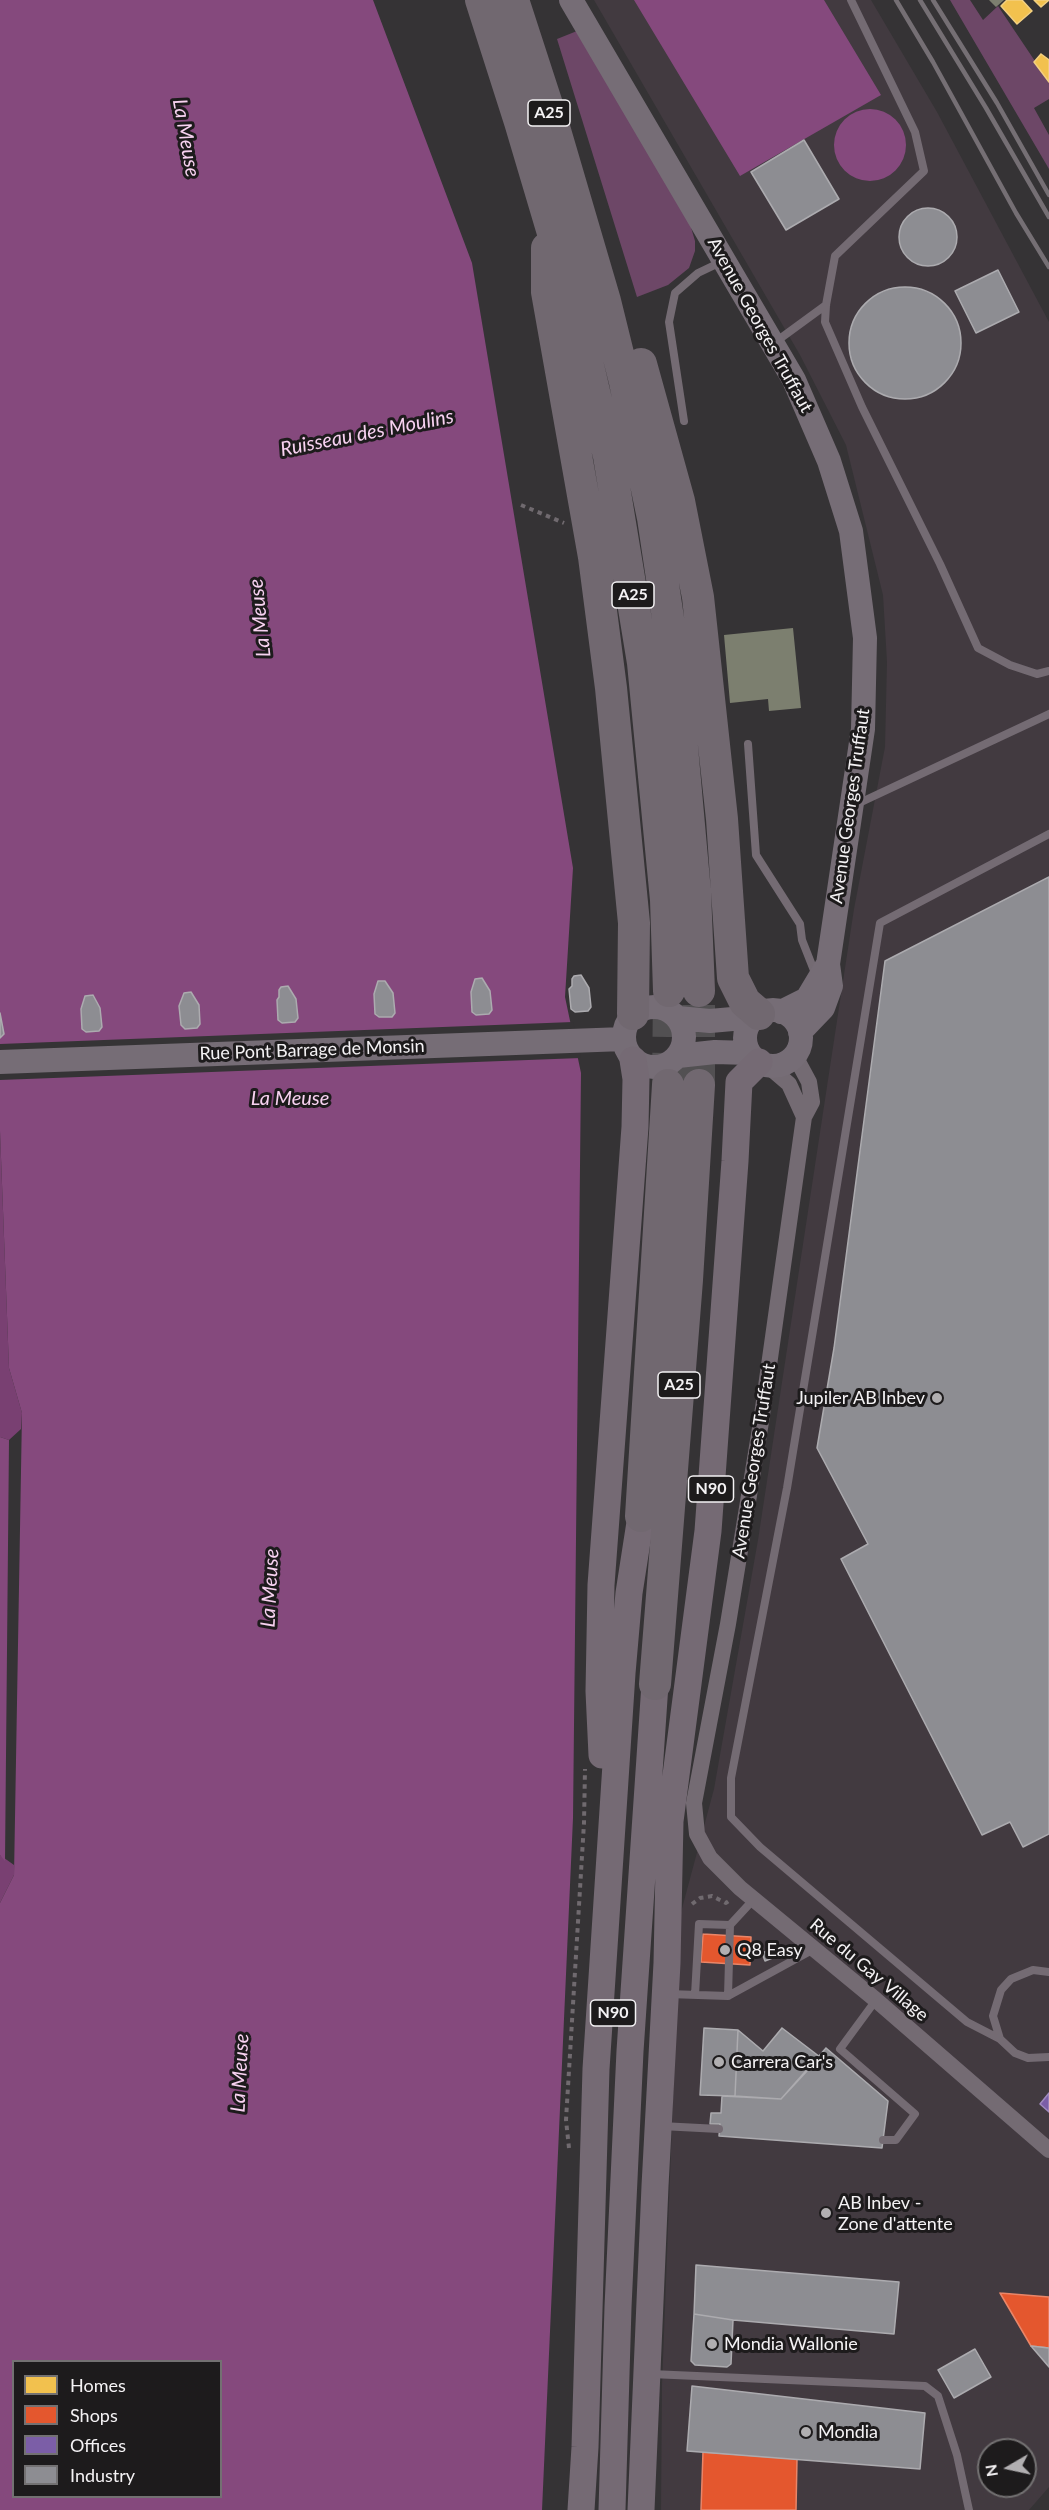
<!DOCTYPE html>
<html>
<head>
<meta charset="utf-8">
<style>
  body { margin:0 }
  #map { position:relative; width:1049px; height:2510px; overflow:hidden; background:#353335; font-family:Lato,sans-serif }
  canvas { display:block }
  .legend { position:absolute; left:12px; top:2360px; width:210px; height:138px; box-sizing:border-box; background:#1d1b1c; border:2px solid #737172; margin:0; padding:8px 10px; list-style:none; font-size:18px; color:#f4f2f4 }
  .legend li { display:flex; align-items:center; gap:12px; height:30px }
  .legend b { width:30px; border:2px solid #737172 }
  .north { position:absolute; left:977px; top:2438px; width:60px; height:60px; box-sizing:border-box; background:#1d1b1c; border:2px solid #737172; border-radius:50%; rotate:261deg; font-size:16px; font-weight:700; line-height:24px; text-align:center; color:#f4f2f4 }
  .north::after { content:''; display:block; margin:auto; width:21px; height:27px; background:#b1afb1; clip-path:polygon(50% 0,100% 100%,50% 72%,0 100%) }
</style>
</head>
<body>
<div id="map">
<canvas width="1049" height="2510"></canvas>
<ul class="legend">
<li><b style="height:16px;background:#f2c14e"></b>Homes</li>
<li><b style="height:16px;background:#e4572e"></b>Shops</li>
<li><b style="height:16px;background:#7b5ea7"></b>Offices</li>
<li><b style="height:16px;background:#8d8d92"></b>Industry</li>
</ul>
<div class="north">N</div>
</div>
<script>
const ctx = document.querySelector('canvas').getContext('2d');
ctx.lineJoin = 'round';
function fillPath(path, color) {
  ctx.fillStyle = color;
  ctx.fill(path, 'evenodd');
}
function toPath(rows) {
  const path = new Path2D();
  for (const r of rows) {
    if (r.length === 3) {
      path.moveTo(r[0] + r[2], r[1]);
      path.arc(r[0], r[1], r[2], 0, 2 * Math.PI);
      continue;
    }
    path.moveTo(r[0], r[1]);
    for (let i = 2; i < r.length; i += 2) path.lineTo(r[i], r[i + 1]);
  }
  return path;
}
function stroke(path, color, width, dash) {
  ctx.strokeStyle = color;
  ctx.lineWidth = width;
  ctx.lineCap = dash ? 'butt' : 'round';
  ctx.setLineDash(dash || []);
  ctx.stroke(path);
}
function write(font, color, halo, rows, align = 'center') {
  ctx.font = font + ' Lato,sans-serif';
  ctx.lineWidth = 6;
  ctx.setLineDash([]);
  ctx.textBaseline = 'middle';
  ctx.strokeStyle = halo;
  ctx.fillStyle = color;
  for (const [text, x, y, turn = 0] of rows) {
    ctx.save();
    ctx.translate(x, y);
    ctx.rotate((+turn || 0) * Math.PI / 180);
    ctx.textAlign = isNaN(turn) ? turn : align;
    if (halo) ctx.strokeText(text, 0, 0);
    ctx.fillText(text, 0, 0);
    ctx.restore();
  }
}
const built = toPath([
  [594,0,871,0,937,112,1049,322,1049,2487,1029,2510,661,2510,662,2385,680,1916,714,1789,758,1540,854,909,885,747,887,662,883,595,846,445,800,355],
  [989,2450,1025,2450,1025,2486,989,2486]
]);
const green = toPath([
  [950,0,970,0,983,20,998,6,1049,82,1049,99,1034,108,1049,135,1049,169],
  [577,31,690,224,695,241,695,251,689,268,668,285,637,297,557,39]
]);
const forest = toPath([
  [0,1132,9,1368,22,1413,21,1429,9,1440,0,1437],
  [0,1855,14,1865,14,1875,0,1903]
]);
const water = toPath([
  [0,0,373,0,472,263,573,868,565,997,581,1073,573,1818,542,2510,0,2510,0,1903,14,1875,22,1413,9,1368,0,1131],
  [14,2362,220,2362,220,2496,14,2496],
  [634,0,824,0,881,95,740,176],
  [870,145,36],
  [0,1437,9,1440,5,1861,0,1855]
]);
const pier = toPath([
  [573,1022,581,1058,0,1080,0,1044]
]);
const homes = toPath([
  [1007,0,1022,0,1032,11,1017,24,1001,6,1007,0],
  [1034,0,1049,0,1041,7,1034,0],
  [1041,54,1049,60,1049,82,1034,62,1041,54]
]);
const shops = toPath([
  [703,1934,751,1937,750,1965,701,1962,703,1934],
  [1000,2293,1049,2297,1049,2348,1031,2346,1000,2293],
  [703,2452,797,2459,796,2510,701,2510,703,2452]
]);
const offices = toPath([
  [1049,2093,1049,2112,1040,2104,1049,2093]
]);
const industry = toPath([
  [804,140,839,199,786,230,751,172,804,140],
  [928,237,29],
  [998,270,1019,312,976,333,955,291,998,270],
  [905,343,56],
  [1049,877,1049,1834,1023,1847,1010,1822,982,1835,841,1559,868,1544,817,1448,834,1348,885,961,1049,877],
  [581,975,589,988,591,1007,588,1011,575,1012,571,1009,569,989,572,986,572,979,574,976,581,975],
  [482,978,490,991,492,1010,489,1014,476,1015,472,1012,471,992,475,979,482,978],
  [378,981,385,981,393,993,395,1013,392,1017,379,1017,375,1014,374,994,378,981],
  [288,986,296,999,298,1018,295,1022,282,1023,278,1020,277,1000,279,997,279,990,281,987,288,986],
  [191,992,199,1005,200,1024,197,1028,185,1029,181,1025,179,1006,184,993,191,992],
  [93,995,100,1008,102,1027,99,1031,86,1032,82,1029,81,1009,85,996,93,995],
  [0,1013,4,1034,0,1038,0,1013],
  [772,1949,775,1957,765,1961,762,1953,772,1949],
  [704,2028,738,2030,735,2096,700,2095,704,2028],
  [782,2028,820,2057,781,2099,735,2096,738,2030,763,2051,782,2028],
  [826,2048,888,2101,882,2148,719,2136,720,2124,710,2124,711,2113,721,2113,722,2096,781,2099,826,2048],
  [696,2265,899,2282,894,2334,733,2320,694,2314,696,2265],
  [694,2314,733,2320,731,2364,727,2367,695,2365,691,2361,694,2314],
  [1031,2346,1049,2348,1049,2367,1031,2346],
  [975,2349,991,2377,954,2398,938,2370,975,2349],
  [692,2386,925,2413,920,2469,687,2451,692,2386]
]);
const building = toPath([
  [989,0,1004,0,996,7],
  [793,628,801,708,769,711,768,699,730,703,724,635]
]);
const highwayTunnel = toPath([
  [668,1085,669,991],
  [699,1085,699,991]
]);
const path = toPath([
  [521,505,564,523],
  [692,1904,700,1898,712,1896,726,1903,730,1900],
  [569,2148,566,2120,584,1823,585,1769]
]);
const lane = toPath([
  [851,0,915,132,924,171,835,256,826,305,825,322,862,407,940,564,978,648,1010,665,1037,674,1049,671],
  [774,343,826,305],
  [684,421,669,322,675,293,698,273,721,262],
  [748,744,756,855,800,924,802,940,817,978],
  [857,804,1049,714],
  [1049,1972,1033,1970,1011,1979,1001,1990,993,2016,1000,2039,1015,2053,1028,2058,1049,2057],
  [668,1994,728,1996,814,1949],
  [695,1995,699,1924,730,1925],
  [728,1996,730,1925,754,1899],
  [876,2000,840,2049,915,2114,896,2140,883,2140],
  [1000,2039,967,2022,760,1847,731,1817,731,1778,787,1488,880,923,1049,834],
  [661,2126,719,2129],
  [651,2374,925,2386,938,2396,957,2455,969,2510]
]);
const street = toPath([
  [795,1056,809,1082,812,1102,804,1117,761,1422,728,1624,694,1803,697,1834,710,1858,740,1888,876,2000,1049,2150],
  [768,1066,789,1084,804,1117]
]);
const secondary = toPath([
  [571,0,794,380,829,461,851,531,865,638,863,729,828,964,831,986,823,1008,800,1032],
  [654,1037,30],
  [773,1038,28],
  [781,1012,807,999,828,964],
  [678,1018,710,1021,755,1017],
  [678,1056,715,1052,749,1053],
  [0,1062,624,1039]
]);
const primary = toPath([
  [602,1755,599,1691,601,1585,635,1127,636,1079,633,1060],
  [581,2510,585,2447,596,2069,622,1673,629,1593,641,1516],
  [612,2510,618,2307,630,2051,655,1684],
  [641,2510,655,2186,667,1963,670,1821,708,1531,735,1161,739,1082,759,1062]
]);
const highway = toPath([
  [481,0,520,122,572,297,609,456,643,663,666,900,669,991],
  [513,0,551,117,605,301,625,382,653,518,674,658,695,892,699,991],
  [547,248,547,292,594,557,611,688,634,923,633,1014],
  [641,364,679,501,698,597,722,819,733,978,745,1002,759,1014],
  [641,1516,668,1085],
  [655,1684,687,1280,699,1085]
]);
const rail = toPath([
  [896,0,933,62,1016,213,1049,267],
  [920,0,986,108,1049,217],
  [933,0,997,103,1049,195]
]);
const markers = [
  [937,1398,6,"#b1afb1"],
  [725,1950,6,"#b1afb1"],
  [719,2062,6,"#b1afb1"],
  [826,2213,6,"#b1afb1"],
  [712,2344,6,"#b1afb1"],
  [806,2432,6,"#b1afb1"]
];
const shields = [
  [549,113,42],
  [633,595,42],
  [679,1385,42],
  [711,1489,45],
  [613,2013,45]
];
const shieldNames = [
  ["A25",549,113],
  ["A25",633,595],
  ["A25",679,1385],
  ["N90",711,1489],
  ["N90",613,2013]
];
const streetNames = [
  ["Avenue Georges Truffaut",760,325,61],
  ["Avenue Georges Truffaut",850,806,-82],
  ["Rue Pont Barrage de Monsin",312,1050,-2],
  ["Avenue Georges Truffaut",754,1461,-81],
  ["Rue du Gay Village",869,1970,40]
];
const poiNames = [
  ["Jupiler AB Inbev",925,1398,"right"],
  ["Q8 Easy",737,1950],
  ["Carrera Car's",731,2062],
  ["AB Inbev -",838,2203],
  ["Zone d'attente",838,2224],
  ["Mondia Wallonie",724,2344],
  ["Mondia",818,2432]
];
const waterNames = [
  ["La Meuse",186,138,80],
  ["Ruisseau des Moulins",367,433,-11],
  ["La Meuse",260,618,-96],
  ["La Meuse",290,1099],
  ["La Meuse",270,1588,-87],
  ["La Meuse",240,2073,-87]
];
fillPath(built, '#423a40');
fillPath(green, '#6d4767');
fillPath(forest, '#794072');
fillPath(water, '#85497d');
fillPath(pier, '#353335');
fillPath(homes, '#f2c14e');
stroke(homes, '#f3d080', 1.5);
fillPath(shops, '#e4572e');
stroke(shops, '#e98669', 1.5);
fillPath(offices, '#7b5ea7');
stroke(offices, '#9f8abe', 1.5);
fillPath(industry, '#8d8d92');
stroke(industry, '#acabaf', 1.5);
fillPath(building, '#7c7f6f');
stroke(highwayTunnel, '#525052', 32, [32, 16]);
stroke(path, '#706a6f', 4, [4.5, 4.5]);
stroke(lane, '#746b73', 8);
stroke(street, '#746b73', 16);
stroke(secondary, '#766d76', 24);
stroke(primary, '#756a74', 27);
stroke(highway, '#716870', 32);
stroke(rail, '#756f74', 4.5);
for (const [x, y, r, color] of markers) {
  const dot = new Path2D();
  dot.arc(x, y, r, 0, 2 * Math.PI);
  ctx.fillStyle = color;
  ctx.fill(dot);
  stroke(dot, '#1d1b1c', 2);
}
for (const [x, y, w] of shields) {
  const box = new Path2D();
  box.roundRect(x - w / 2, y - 13, w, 26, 4.5);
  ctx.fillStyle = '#1d1b1c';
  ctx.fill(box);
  stroke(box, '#f4f2f4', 1.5);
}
write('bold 16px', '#f4f2f4', null, shieldNames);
write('18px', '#f4f2f4', '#1d1b1c', streetNames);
write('18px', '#f4f2f4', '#1d1b1c', poiNames, 'left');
write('italic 20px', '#f8d2f1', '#1d1b1c', waterNames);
</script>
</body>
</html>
